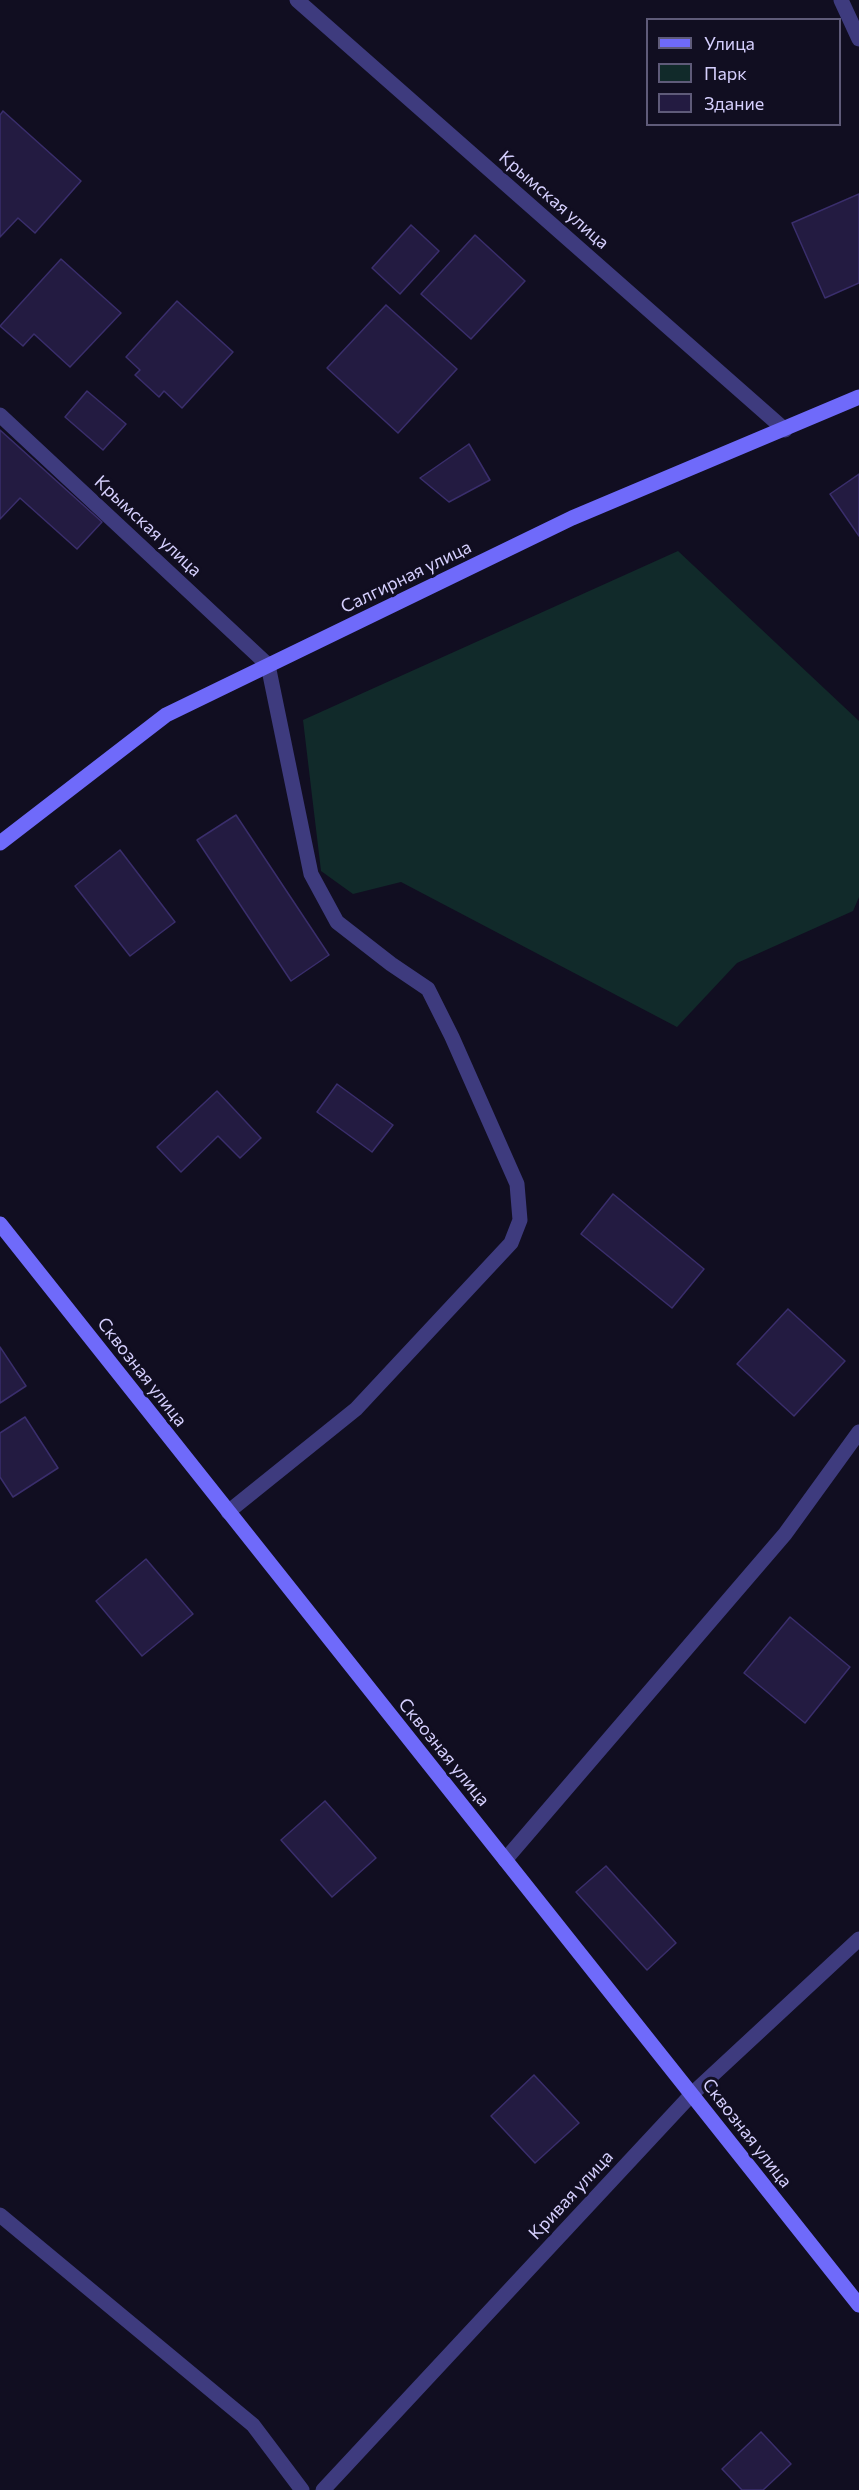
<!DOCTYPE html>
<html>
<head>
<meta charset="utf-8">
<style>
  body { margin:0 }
  #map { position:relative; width:859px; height:2490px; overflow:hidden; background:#110e21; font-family:Commissioner,sans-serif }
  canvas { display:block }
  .legend { position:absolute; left:646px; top:18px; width:195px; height:108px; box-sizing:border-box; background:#110e21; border:2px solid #5f5b79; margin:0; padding:8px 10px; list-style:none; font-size:18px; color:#d5cffd }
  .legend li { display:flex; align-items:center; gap:12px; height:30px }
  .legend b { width:30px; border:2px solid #5f5b79 }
</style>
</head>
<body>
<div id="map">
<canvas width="859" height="2490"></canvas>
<ul class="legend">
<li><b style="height:8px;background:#6f6afa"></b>Улица</li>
<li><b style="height:16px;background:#112a2a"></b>Парк</li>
<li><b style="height:16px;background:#231b41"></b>Здание</li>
</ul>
</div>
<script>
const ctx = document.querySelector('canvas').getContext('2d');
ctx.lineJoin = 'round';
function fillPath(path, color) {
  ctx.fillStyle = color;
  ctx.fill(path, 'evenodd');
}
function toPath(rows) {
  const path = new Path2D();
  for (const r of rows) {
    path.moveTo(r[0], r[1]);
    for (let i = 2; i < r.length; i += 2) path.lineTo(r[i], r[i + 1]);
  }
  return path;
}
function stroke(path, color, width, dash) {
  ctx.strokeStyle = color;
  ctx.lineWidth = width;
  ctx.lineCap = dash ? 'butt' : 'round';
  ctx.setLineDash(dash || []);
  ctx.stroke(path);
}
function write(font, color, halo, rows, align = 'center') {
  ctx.font = font + ' Commissioner,sans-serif';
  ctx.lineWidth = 6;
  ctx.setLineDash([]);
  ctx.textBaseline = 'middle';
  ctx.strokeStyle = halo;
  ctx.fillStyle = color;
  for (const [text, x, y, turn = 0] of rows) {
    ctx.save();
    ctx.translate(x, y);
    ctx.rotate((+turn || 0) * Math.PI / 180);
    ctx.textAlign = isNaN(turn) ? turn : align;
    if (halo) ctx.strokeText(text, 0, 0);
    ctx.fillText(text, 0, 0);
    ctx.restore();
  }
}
const green = toPath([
  [678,551,859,721,859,897,853,911,737,963,677,1027,401,882,353,894,321,871,303,720]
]);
const building = toPath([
  [3,111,81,181,35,233,18,218,0,237,0,115,3,111],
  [859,194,859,283,825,298,792,223,859,194],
  [411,225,439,251,400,294,372,268,411,225],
  [475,235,525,281,471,339,421,294,475,235],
  [61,259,121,313,70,367,34,334,23,346,0,326,61,259],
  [177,301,233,352,182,408,164,391,159,397,135,375,140,370,126,357,177,301],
  [386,305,457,369,398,433,327,368,386,305],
  [87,391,126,424,103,450,65,417,87,391],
  [0,430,102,522,77,549,20,498,0,519,0,430],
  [469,444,490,480,449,502,420,478,469,444],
  [859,474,859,536,830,494,859,474],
  [236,815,329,955,291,981,197,840,236,815],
  [120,850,175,922,130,956,75,886,120,850],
  [337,1084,393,1125,372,1152,317,1112,337,1084],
  [217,1091,261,1138,240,1158,218,1136,181,1172,157,1147,217,1091],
  [613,1194,704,1269,672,1308,581,1234,613,1194],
  [788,1309,845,1361,794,1416,737,1364,788,1309],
  [0,1347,26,1386,0,1403,0,1347],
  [25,1417,58,1468,13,1497,0,1477,0,1433,25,1417],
  [146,1559,193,1614,142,1656,96,1601,146,1559],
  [790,1617,850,1667,805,1723,744,1673,790,1617],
  [325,1801,376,1858,332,1897,281,1840,325,1801],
  [606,1866,676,1943,647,1970,576,1892,606,1866],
  [534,2075,579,2123,535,2163,491,2116,534,2075],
  [761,2432,791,2464,763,2490,742,2490,722,2469,761,2432]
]);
const street = toPath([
  [297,0,785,430],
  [841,0,859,39],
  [0,415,268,665,311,874,337,922,391,964,428,989,452,1037,517,1184,520,1220,511,1243,356,1409,228,1512],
  [505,1860,785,1534,859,1432],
  [0,2215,253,2425,302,2490],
  [323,2490,692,2094,859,1939]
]);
const secondary = toPath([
  [0,843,166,715,572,518,859,397],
  [0,1224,859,2305]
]);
const streetNames = [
  ["Крымская улица",554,200,41],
  ["Крымская улица",148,526,43],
  ["Салгирная улица",406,577,-26],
  ["Сквозная улица",142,1372,52],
  ["Сквозная улица",444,1752,51],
  ["Сквозная улица",747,2133,52],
  ["Кривая улица",571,2195,-47]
];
fillPath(green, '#112a2a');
fillPath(building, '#231b41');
stroke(building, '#3a2e6c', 1.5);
stroke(street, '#3e3b7e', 15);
stroke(secondary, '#6f6afa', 15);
write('18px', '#d5cffd', '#110e21', streetNames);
</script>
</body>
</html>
